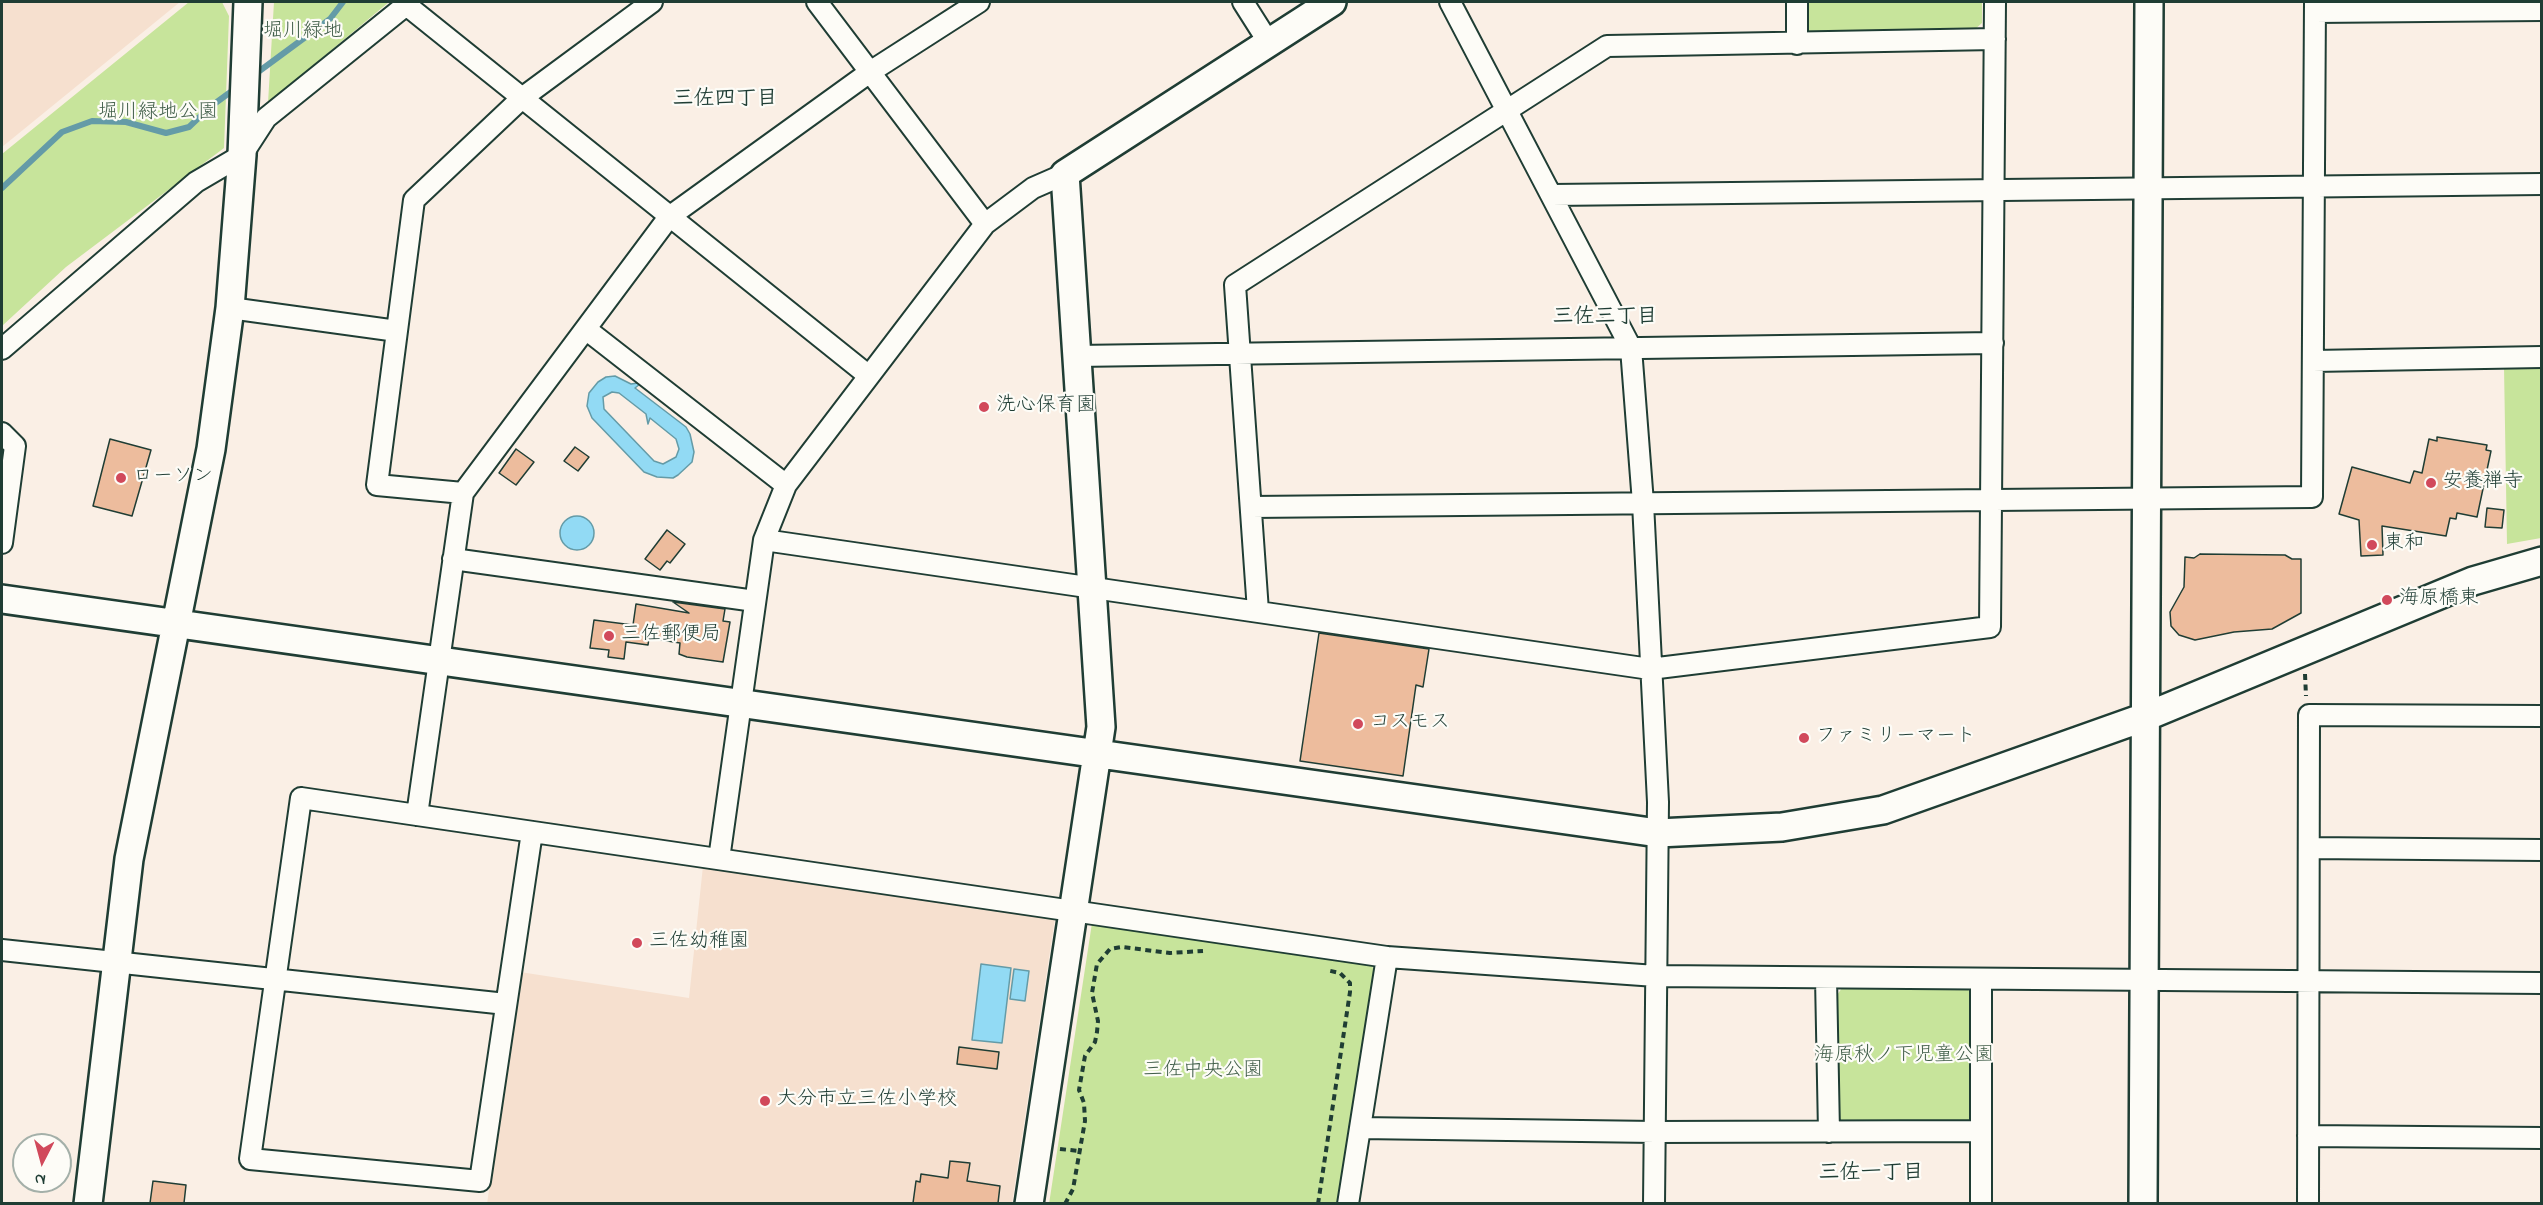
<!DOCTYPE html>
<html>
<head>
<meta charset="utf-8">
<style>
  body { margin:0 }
  #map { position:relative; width:2543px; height:1205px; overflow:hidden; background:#faefe5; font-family:"Indie Flower",sans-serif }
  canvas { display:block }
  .frame { position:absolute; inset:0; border:3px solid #1f3d34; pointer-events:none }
  .north { position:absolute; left:12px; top:1133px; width:60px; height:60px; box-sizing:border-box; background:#fdfcf7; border:2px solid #a4b0a9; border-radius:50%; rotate:186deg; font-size:16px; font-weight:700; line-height:24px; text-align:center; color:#1f3d34 }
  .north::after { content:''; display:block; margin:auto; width:21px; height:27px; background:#d1495b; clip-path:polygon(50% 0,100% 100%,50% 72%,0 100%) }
</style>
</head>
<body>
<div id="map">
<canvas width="2543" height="1205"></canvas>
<div class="frame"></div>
<div class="north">N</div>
</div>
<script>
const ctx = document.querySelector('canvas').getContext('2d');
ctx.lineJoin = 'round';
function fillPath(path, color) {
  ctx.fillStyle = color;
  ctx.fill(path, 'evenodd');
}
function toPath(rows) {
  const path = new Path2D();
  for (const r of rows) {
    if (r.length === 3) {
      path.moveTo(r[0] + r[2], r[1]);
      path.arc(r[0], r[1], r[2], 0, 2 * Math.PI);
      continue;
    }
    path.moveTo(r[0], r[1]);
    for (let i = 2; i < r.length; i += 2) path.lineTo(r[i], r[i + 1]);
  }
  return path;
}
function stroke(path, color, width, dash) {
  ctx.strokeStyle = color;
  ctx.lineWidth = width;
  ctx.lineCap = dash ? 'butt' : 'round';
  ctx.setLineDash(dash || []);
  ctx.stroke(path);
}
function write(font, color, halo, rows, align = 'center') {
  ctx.font = font + ' "Indie Flower","Klee One",sans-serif';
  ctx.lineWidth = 4.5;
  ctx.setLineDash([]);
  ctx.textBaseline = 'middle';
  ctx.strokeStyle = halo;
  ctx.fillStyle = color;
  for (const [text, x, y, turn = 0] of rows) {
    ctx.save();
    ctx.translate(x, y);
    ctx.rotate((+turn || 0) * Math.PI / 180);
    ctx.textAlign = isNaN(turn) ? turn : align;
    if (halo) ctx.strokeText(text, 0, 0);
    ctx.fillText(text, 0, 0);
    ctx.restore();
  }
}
const built = toPath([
  [2,2,180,2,2,147],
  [703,866,1055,918,1012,1203,487,1204,520,972,689,998]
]);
const green = toPath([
  [189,2,222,2,229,16,224,148,66,267,2,326,2,154],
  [274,2,389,2,268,103],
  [1806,2,1982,2,1982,23,1973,31,1811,33,1806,27],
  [2504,367,2542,367,2541,538,2507,544],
  [1092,923,1370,963,1375,971,1339,1203,1049,1204],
  [1842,988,1967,988,1973,997,1973,1119,1965,1125,1841,1125,1835,1116,1837,995]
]);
const water = toPath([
  [615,376,631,384,638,383,640,384,635,388,686,427,690,434,694,452,692,462,678,475,673,478,657,477,644,472,592,418,587,406,589,393,598,382,606,377,615,376],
  [612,392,619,393,646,414,648,424,650,418,676,439,679,449,676,457,663,464,654,461,604,409,603,397,612,392],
  [577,533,17],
  [981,964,1011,968,1002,1043,972,1040,981,964],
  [1014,969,1029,971,1025,1001,1010,999,1014,969]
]);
const stream = toPath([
  [254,75,330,19,343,2],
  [2,188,62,132,92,121,126,122,166,133,189,127,210,107,236,88]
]);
const building = toPath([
  [2437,437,2487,445,2486,450,2491,451,2477,517,2457,513,2456,519,2450,518,2446,536,2382,526,2383,555,2361,556,2359,520,2339,514,2352,467,2410,483,2414,471,2422,473,2429,439,2437,441,2437,437],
  [110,439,151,450,132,516,93,506,110,439],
  [575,447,589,457,578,471,564,461,575,447],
  [516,449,534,462,516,485,499,473,516,449],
  [2487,508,2504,510,2502,528,2485,527,2487,508],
  [667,530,685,544,670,563,667,561,660,570,645,559,667,530],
  [2200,554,2285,555,2292,559,2301,559,2301,613,2272,629,2234,632,2195,640,2179,635,2171,626,2170,612,2184,587,2185,557,2194,558,2200,554],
  [673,602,725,609,723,621,730,622,723,662,687,657,679,654,680,643,649,638,648,645,626,642,624,659,608,657,609,650,590,648,594,620,633,625,636,604,689,613,673,602],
  [1319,633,1429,649,1423,687,1416,685,1403,776,1300,761,1319,633],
  [959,1047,999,1052,997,1069,957,1064,959,1047],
  [950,1161,970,1163,967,1181,1000,1186,998,1203,913,1203,916,1181,920,1182,921,1174,948,1178,950,1161],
  [153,1181,186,1185,184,1203,150,1203,153,1181]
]);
const path = toPath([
  [2305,674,2306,696],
  [1060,1149,1079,1151],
  [1065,1204,1073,1189,1085,1121,1084,1103,1079,1090,1085,1056,1095,1042,1097,1032,1098,1021,1092,993,1097,964,1110,949,1122,947,1170,953,1203,951],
  [1318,1204,1350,992,1350,983,1340,973,1326,970]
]);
const street = toPath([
  [817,2,985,224],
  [1243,2,1269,43],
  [1450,2,1631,348,1643,503,1658,802,1654,1204],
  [405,4,869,376],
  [2315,12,2542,10],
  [1797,44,1797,2],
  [1552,195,2542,184],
  [230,308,397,331],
  [587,330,786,485],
  [2,349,196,182,242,155,266,118,410,2],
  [1076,356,1993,343],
  [2313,361,2542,357],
  [2,433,15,446,2,543],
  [463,493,669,217,870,72,979,2],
  [1251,507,2312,497,2315,2],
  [764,540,1650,669,1990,627,1995,2],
  [453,559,755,601],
  [1258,611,1235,285,1607,46,1995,39],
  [417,815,463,493,377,485,414,200,522,98,652,2],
  [532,832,480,1181,250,1159,301,798,1387,957,1656,976,2542,983],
  [2309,848,2542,850],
  [719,859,764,540,786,485,985,224,1033,188,1065,174],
  [2,950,506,1004],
  [1826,978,1829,1132],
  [1981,980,1981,1204],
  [1360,1128,1655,1132,1981,1131],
  [2308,1136,2542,1138],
  [1348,1204,1387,957],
  [2308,1204,2309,715,2542,716]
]);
const secondary = toPath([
  [2,599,1658,833,1782,827,1883,810,2145,717,2473,581,2542,561],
  [88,1204,129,859,211,449,230,308,242,155,248,2],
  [1029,1204,1101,727,1065,174,1332,2],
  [2143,1204,2149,2]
]);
const markers = [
  [984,407,6,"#d1495b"],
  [121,478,6,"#d1495b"],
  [2431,483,6,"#d1495b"],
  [2372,545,6,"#d1495b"],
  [2387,600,6,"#d1495b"],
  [609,636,6,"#d1495b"],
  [1358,724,6,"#d1495b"],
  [1804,738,6,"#d1495b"],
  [637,943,6,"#d1495b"],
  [765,1101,6,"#d1495b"]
];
const parkNames = [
  ["堀川緑地",303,33],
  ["堀川緑地公園",158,114],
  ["海原秋ノ下児童公園",1904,1057],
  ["三佐中央公園",1203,1072]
];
const poiNames = [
  ["洗心保育園",996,407],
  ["ローソン",133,478],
  ["安養禅寺",2443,483],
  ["東和",2384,545],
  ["海原橋東",2399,600],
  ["三佐郵便局",621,636],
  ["コスモス",1370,724],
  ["ファミリーマート",1816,738],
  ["三佐幼稚園",649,943],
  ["大分市立三佐小学校",777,1101]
];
const neighbourhoodNames = [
  ["三佐四丁目",725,101],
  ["三佐三丁目",1605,319],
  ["三佐一丁目",1871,1175]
];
fillPath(built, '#f6e0cf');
fillPath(green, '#c7e49b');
fillPath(water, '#92daf4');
stroke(water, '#649ba7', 1.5);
stroke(stream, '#649ba7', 6);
fillPath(building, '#edbc9d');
stroke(building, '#1f3d34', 1.5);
stroke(street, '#1f3d34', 24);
stroke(secondary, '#1f3d34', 32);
stroke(path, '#1f3d34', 4, [6, 4.5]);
stroke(street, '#fdfcf7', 20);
stroke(secondary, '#fdfcf7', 27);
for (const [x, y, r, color] of markers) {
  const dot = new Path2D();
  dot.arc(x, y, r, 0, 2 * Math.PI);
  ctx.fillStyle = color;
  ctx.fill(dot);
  stroke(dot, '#fdfcf7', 2);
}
write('20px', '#415e49', '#fdfcf7', parkNames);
write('20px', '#1f3d34', '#fdfcf7', poiNames, 'left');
write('bold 21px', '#1f3d34', '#fdfcf7', neighbourhoodNames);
</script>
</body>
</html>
